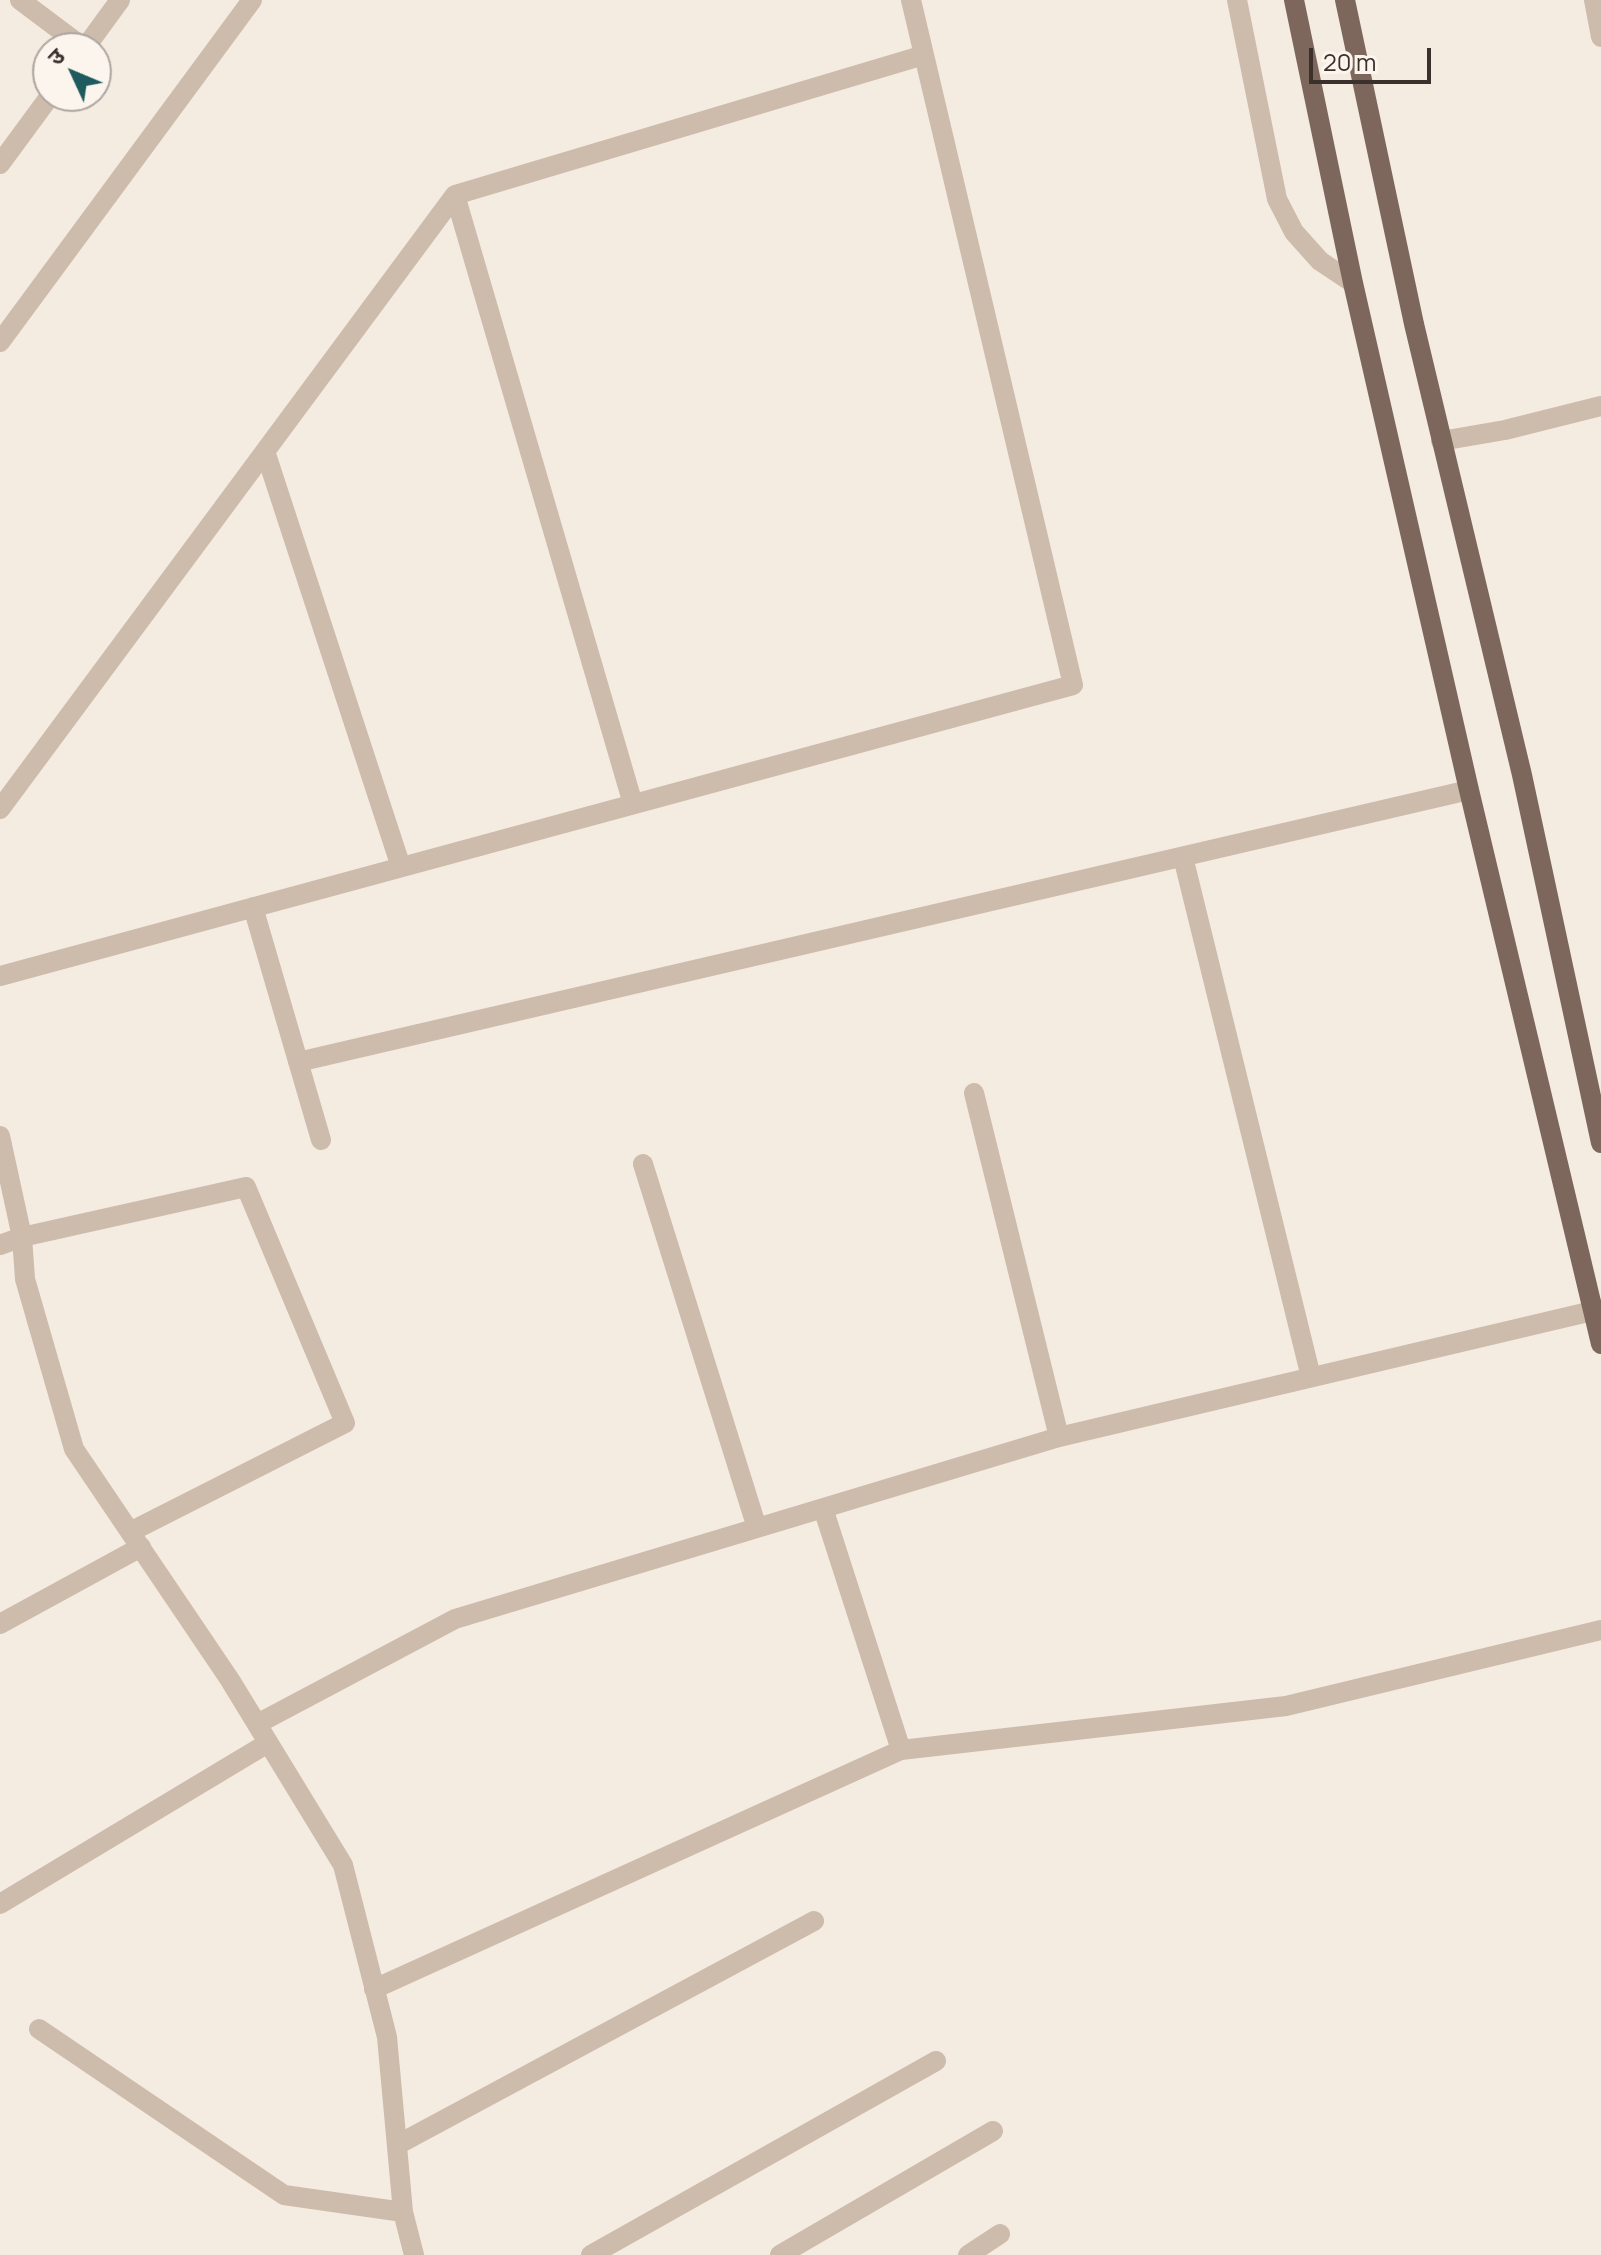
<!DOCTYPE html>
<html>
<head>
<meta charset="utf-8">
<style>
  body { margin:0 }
  #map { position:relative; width:1601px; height:2255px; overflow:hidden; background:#f4ebe1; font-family:Manrope,"Noto Sans Devanagari",sans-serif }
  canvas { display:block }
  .north { position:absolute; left:32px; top:32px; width:80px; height:80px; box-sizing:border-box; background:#fbf5ee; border:2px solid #aea6a0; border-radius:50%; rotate:314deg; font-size:22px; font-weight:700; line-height:32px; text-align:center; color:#3b302b }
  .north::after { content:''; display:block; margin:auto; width:28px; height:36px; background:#1f5a5e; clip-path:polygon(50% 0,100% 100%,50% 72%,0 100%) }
  .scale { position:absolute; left:1309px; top:48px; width:122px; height:36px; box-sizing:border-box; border:4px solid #3b302b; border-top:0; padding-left:10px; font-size:24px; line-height:28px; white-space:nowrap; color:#3b302b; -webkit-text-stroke:6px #fbf5ee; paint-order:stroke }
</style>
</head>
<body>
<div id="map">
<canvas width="1601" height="2255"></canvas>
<div class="north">उ</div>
<div class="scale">20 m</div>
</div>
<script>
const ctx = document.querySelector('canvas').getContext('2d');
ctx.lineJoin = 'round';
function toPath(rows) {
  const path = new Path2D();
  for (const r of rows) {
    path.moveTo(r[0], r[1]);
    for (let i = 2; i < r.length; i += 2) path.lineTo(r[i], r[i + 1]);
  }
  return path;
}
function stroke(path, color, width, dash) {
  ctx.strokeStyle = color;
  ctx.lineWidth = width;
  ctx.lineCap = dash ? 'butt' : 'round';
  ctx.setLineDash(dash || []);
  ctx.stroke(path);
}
const street = toPath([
  [20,0,84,48],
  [1237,0,1277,199,1294,232,1320,261,1353,283],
  [1594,0,1601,37],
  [85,48,120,0],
  [0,164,50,96],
  [455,195,633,804],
  [0,342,252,0],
  [1441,441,1505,430,1601,406],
  [265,451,401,867],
  [0,809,455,195,924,55],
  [1183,857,1311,1377],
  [253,907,321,1140],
  [0,976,1073,685,911,0],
  [298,1062,1469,790],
  [974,1093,1059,1437],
  [0,1136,22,1237,25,1279,74,1449,230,1680,343,1865,387,2037,403,2212,414,2255],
  [643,1164,757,1528],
  [0,1245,22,1237,246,1187,345,1423,130,1532],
  [823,1508,901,1750],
  [0,1624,141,1547],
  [257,1724,455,1619,1059,1437,1601,1309],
  [0,1904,268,1743],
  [374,1989,901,1750,1286,1706,1601,1630],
  [39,2029,284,2195,403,2212],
  [397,2145,814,1921],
  [591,2255,936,2061],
  [780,2255,993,2131],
  [968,2255,1000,2234]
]);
const primary = toPath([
  [1294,0,1353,283,1469,790,1601,1344],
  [1345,0,1414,324,1522,775,1601,1143]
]);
stroke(street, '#cdbbac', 20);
stroke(primary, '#7d675c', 20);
</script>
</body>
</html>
